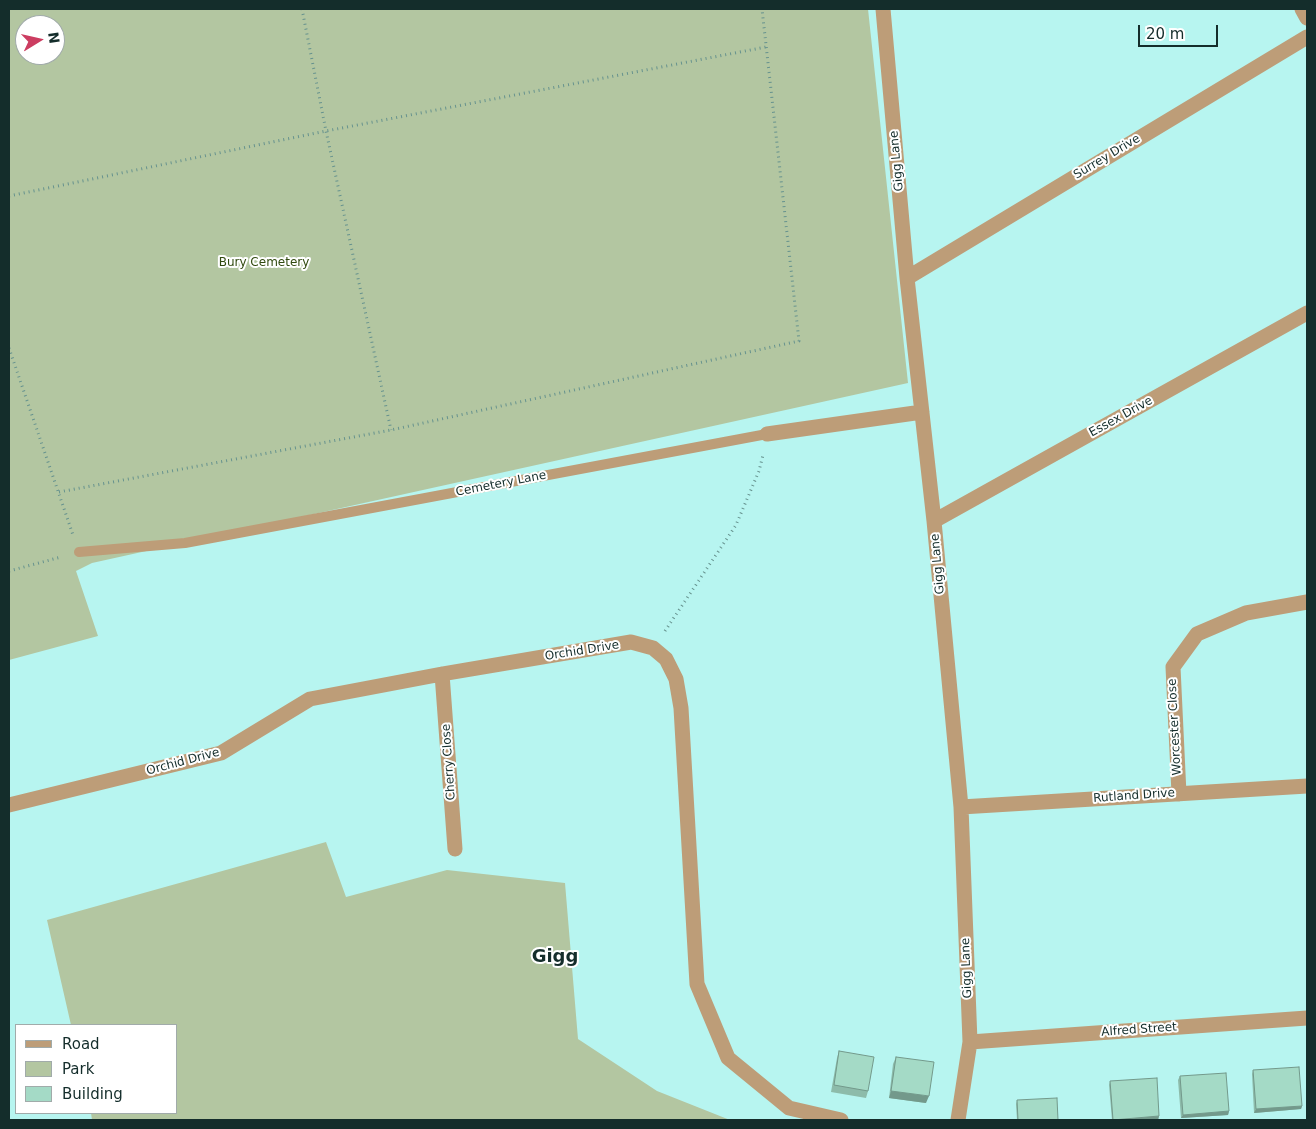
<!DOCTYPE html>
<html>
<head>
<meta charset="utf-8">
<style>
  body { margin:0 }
  #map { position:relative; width:1316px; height:1129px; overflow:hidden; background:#b7f5f0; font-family:"DejaVu Sans",sans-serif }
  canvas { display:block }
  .frame { position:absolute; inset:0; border:10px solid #142d2b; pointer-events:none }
  .legend { position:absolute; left:15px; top:1024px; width:162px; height:90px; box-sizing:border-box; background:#fff; border:1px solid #a1abaa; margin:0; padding:6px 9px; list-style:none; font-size:15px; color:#142d2b }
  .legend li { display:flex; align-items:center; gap:10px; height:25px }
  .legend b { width:25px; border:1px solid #a1abaa }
  .north { position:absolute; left:15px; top:15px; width:50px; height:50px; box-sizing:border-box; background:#fff; border:1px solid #a1abaa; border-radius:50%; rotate:81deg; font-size:14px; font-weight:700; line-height:20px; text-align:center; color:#142d2b }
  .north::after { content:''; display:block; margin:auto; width:18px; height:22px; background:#cc3d61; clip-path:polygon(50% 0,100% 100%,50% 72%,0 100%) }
  .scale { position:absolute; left:1138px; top:25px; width:80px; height:22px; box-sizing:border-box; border:2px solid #142d2b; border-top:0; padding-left:6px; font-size:15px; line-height:18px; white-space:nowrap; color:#142d2b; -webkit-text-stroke:4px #fff; paint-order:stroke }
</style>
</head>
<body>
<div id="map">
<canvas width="1316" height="1129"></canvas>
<div class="frame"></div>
<ul class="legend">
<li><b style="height:6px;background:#bd9d78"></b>Road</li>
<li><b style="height:14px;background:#b3c6a1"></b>Park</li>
<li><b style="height:14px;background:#a4dac6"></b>Building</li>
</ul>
<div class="north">N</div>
<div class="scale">20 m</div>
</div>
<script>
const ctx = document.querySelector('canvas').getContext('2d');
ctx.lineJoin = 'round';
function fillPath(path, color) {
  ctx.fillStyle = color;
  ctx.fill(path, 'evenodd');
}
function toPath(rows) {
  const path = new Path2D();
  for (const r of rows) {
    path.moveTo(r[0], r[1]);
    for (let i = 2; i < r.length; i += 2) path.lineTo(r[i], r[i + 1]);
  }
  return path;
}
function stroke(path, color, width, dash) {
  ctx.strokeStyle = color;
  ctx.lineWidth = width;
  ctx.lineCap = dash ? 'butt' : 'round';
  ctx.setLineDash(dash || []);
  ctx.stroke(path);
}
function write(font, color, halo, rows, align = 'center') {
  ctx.font = font + ' "DejaVu Sans",sans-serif';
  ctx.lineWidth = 4;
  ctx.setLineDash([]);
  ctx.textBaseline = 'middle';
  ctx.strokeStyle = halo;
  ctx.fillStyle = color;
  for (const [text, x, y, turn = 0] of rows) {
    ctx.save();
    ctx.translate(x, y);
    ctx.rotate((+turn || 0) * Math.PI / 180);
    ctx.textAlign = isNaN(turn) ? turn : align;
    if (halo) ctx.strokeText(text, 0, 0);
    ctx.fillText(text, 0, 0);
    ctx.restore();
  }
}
const green = toPath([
  [9,9,868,9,908,383,92,563,76,571,98,636,9,660],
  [25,25,55,25,55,55,25,55],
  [326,842,346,897,447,870,565,883,578,1039,657,1091,730,1120,92,1120,91,1113,176,1113,176,1025,71,1025,47,920]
]);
const path = toPath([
  [302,9,326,131,391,430],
  [9,196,326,131,766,47],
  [9,348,73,535],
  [59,492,391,430,799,341,762,9],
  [9,571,61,557],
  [665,631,736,525,759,471,763,455]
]);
const lane = toPath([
  [79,552,185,543,767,434]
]);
const street = toPath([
  [883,9,907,278,934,521,961,807,970,1042,958,1120],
  [1302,9,1307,18],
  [907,278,1307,37],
  [767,434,922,412],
  [934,521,1307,313],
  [442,674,455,849],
  [1179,794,1173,667,1197,634,1246,613,1307,602],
  [9,805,221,753,310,699,442,674,631,642,653,648,666,659,676,679,681,708,697,984,728,1058,789,1108,841,1120],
  [961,807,1307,786],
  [970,1042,1307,1018]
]);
const wall = toPath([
  [839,1051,868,1091,866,1098,831,1092,837,1058],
  [896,1057,926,1103,889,1098,893,1064],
  [1253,1070,1302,1106,1301,1109,1254,1113,1252,1074],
  [1180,1076,1229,1111,1228,1115,1181,1118,1178,1080],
  [1110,1081,1159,1116,1158,1120,1112,1120,1109,1085],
  [1017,1100,1058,1120,1017,1120,1016,1104]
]);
const shadedWall = toPath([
  [891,1091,929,1096,926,1103,889,1098],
  [1302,1106,1301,1109,1254,1113,1256,1109],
  [1229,1111,1228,1115,1181,1118,1183,1115],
  [1159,1116,1158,1120,1113,1120]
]);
const building = toPath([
  [839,1051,874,1057,868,1091,834,1085,839,1051],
  [896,1057,934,1062,929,1096,891,1091,896,1057],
  [1299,1067,1302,1106,1256,1109,1253,1070,1299,1067],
  [1226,1073,1229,1111,1183,1115,1180,1076,1226,1073],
  [1157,1078,1159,1116,1113,1120,1110,1081,1157,1078],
  [1057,1098,1058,1120,1018,1120,1017,1100,1057,1098]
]);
const streetNames = [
  ["Surrey Drive",1107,157,-31],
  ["Gigg Lane",897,161,-95],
  ["Essex Drive",1121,417,-29],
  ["Cemetery Lane",501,484,-11],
  ["Gigg Lane",938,564,-95],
  ["Orchid Drive",582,651,-9],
  ["Worcester Close",1175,727,-93],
  ["Orchid Drive",183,762,-15],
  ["Cherry Close",449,762,-94],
  ["Rutland Drive",1134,796,-4],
  ["Gigg Lane",967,968,-92],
  ["Alfred Street",1139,1030,-4]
];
const parkNames = [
  ["Bury Cemetery",264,263]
];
const districtNames = [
  ["Gigg",555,957]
];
fillPath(green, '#b3c6a1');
stroke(path, '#66928e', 3, [1, 4]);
stroke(lane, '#bd9d78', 10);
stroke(street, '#bd9d78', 15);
fillPath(wall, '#8dbbaa');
fillPath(shadedWall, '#73998b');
fillPath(building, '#a4dac6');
stroke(building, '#73998b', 1);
write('12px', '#142d2b', '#fff', streetNames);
write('12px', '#314a0f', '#fff', parkNames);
write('bold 18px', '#142d2b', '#fff', districtNames);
</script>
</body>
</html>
